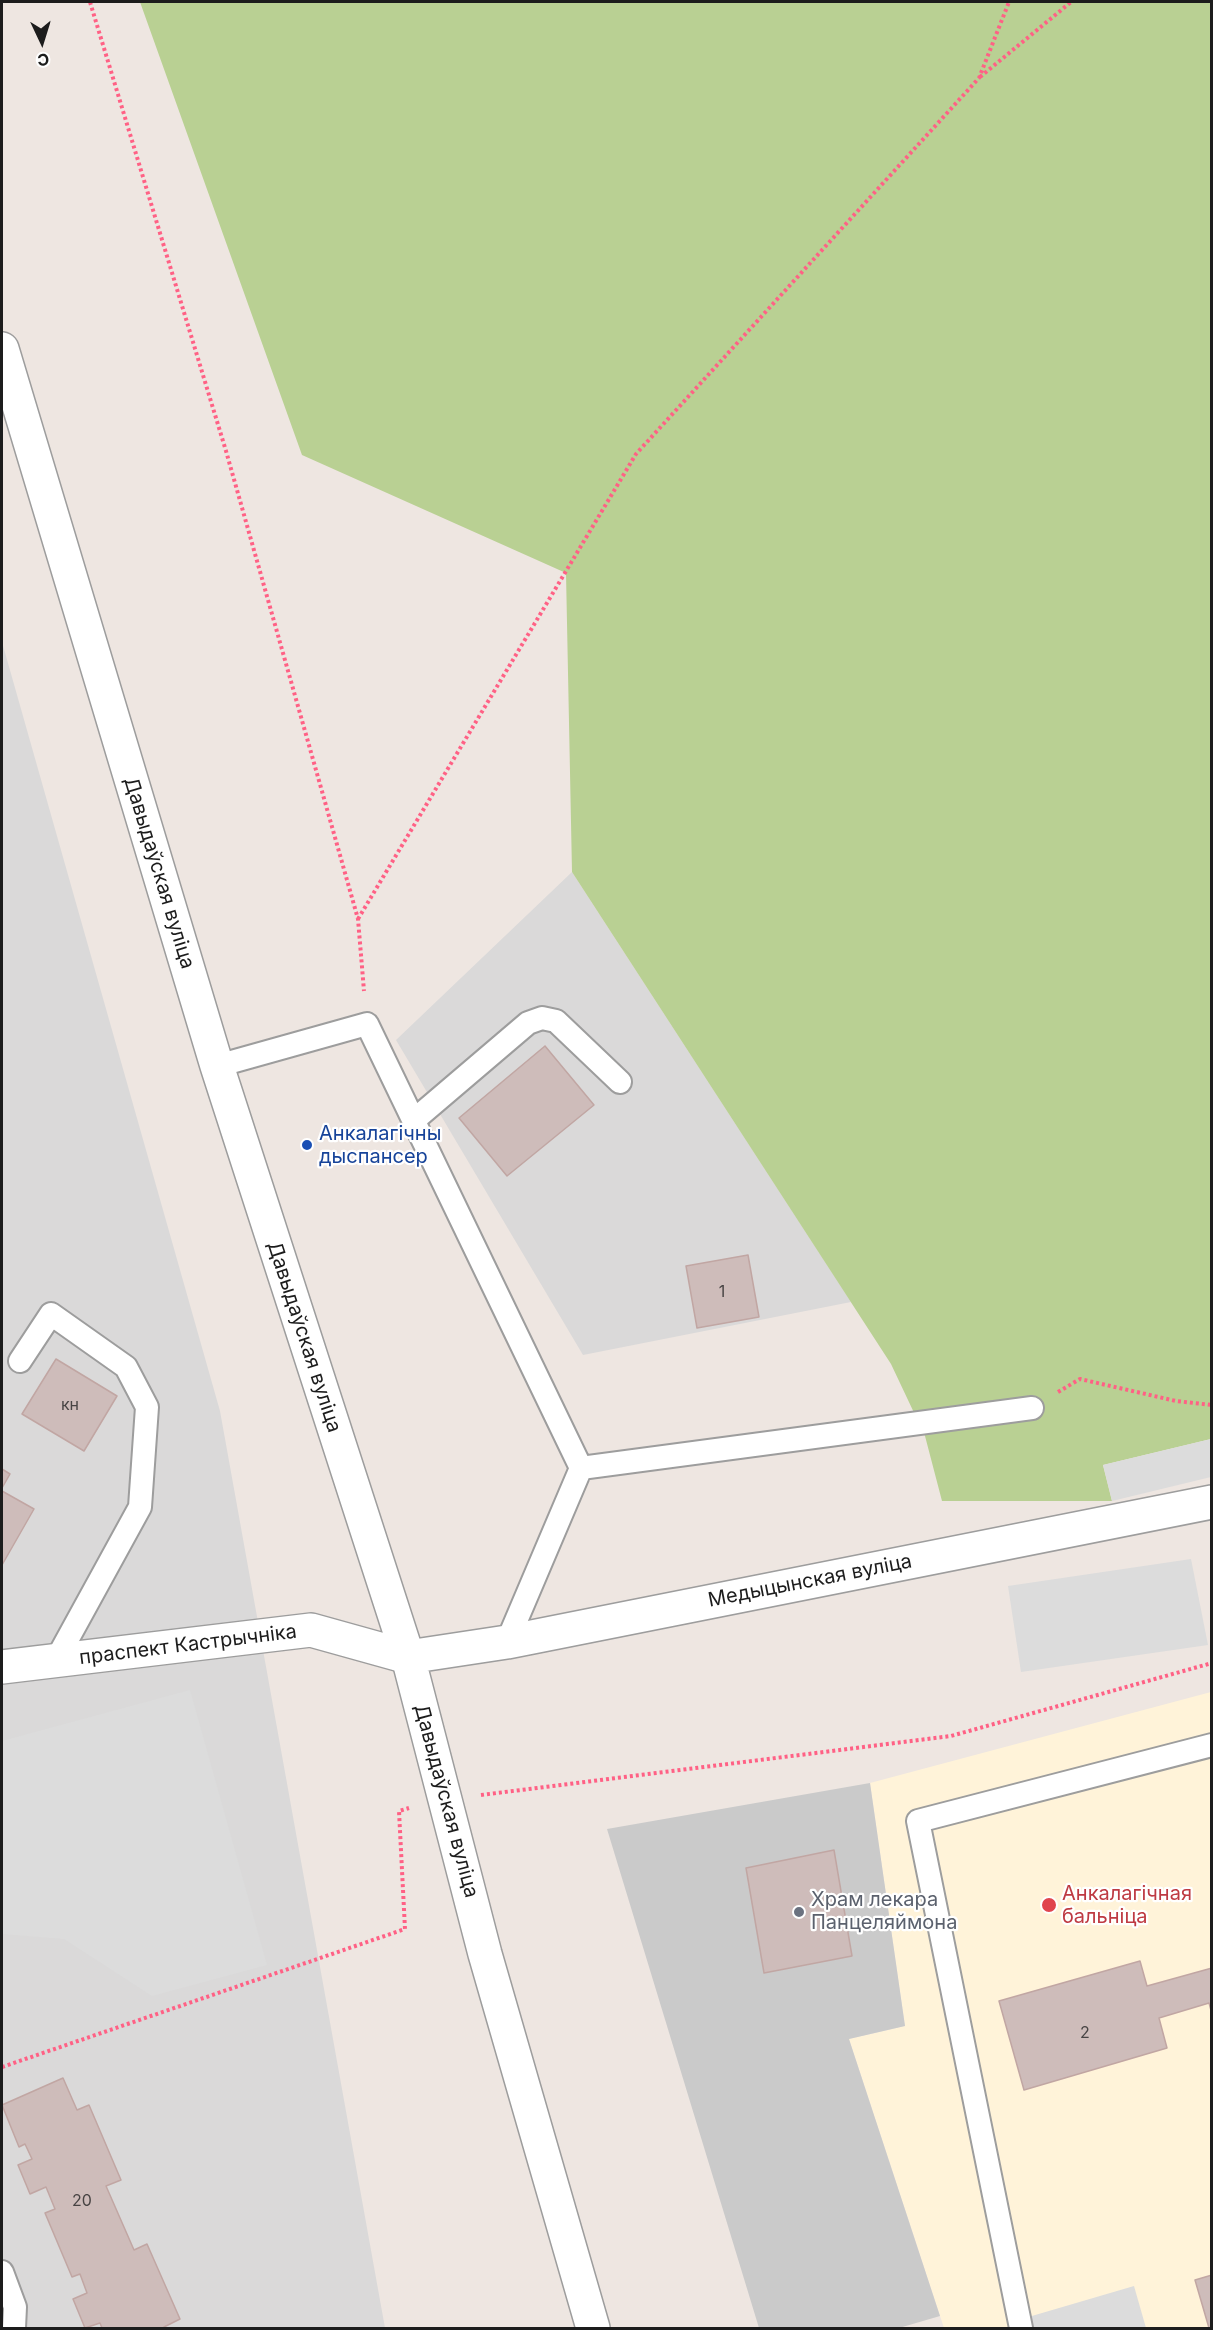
<!DOCTYPE html>
<html>
<head>
<meta charset="utf-8">
<style>
  body { margin:0 }
  #map { position:relative; width:1213px; height:2330px; overflow:hidden; background:#eee6e1; font-family:Inter,sans-serif }
  canvas { display:block }
  .frame { position:absolute; inset:0; border:3px solid #1c1c1c; pointer-events:none }
  .north { position:absolute; left:12px; top:12px; width:60px; height:60px; -webkit-text-stroke:4px #fff; paint-order:stroke; rotate:176deg; font-size:16px; font-weight:700; line-height:24px; text-align:center; color:#1c1c1c }
  .north::after { content:''; display:block; margin:auto; width:21px; height:27px; background:#1c1c1c; clip-path:polygon(50% 0,100% 100%,50% 72%,0 100%) }
</style>
</head>
<body>
<div id="map">
<canvas width="1213" height="2330"></canvas>
<div class="frame"></div>
<div class="north">С</div>
</div>
<script>
const ctx = document.querySelector('canvas').getContext('2d');
ctx.lineJoin = 'round';
function fillPath(path, color) {
  ctx.fillStyle = color;
  ctx.fill(path, 'evenodd');
}
function toPath(rows) {
  const path = new Path2D();
  for (const r of rows) {
    path.moveTo(r[0], r[1]);
    for (let i = 2; i < r.length; i += 2) path.lineTo(r[i], r[i + 1]);
  }
  return path;
}
function stroke(path, color, width, dash) {
  ctx.strokeStyle = color;
  ctx.lineWidth = width;
  ctx.lineCap = dash ? 'butt' : 'round';
  ctx.setLineDash(dash || []);
  ctx.stroke(path);
}
function write(font, color, halo, rows, align = 'center') {
  ctx.font = font + ' Inter,sans-serif';
  ctx.lineWidth = 4.5;
  ctx.setLineDash([]);
  ctx.textBaseline = 'middle';
  ctx.strokeStyle = halo;
  ctx.fillStyle = color;
  for (const [text, x, y, turn = 0] of rows) {
    ctx.save();
    ctx.translate(x, y);
    ctx.rotate((+turn || 0) * Math.PI / 180);
    ctx.textAlign = isNaN(turn) ? turn : align;
    if (halo) ctx.strokeText(text, 0, 0);
    ctx.fillText(text, 0, 0);
    ctx.restore();
  }
}
const residential = toPath([
  [2,642,220,1411,385,2328,2,2328],
  [572,872,851,1302,583,1355,396,1040]
]);
const education = toPath([
  [1211,1692,1211,2328,944,2328,849,2039,905,2026,870,1783]
]);
const religious = toPath([
  [870,1783,905,2026,849,2039,940,2316,899,2328,759,2328,607,1829]
]);
const forest = toPath([
  [140,2,1211,2,1211,1439,1103,1465,1112,1501,942,1501,925,1436,891,1364,572,872,566,573,302,455]
]);
const parking = toPath([
  [1211,1439,1211,1477,1112,1501,1103,1465],
  [1191,1559,1208,1645,1021,1672,1008,1586],
  [190,1690,267,1965,152,1996,64,1939,2,1934,2,1741],
  [1134,2286,1146,2328,1028,2328,1025,2318]
]);
const building = toPath([
  [545,1046,594,1105,507,1176,459,1118,545,1046],
  [748,1255,759,1317,697,1328,686,1266,748,1255],
  [56,1359,117,1396,84,1451,22,1414,56,1359],
  [2,1469,10,1474,2,1488,2,1469],
  [2,1491,34,1509,2,1565,2,1491],
  [834,1850,852,1956,764,1973,746,1868,834,1850],
  [1140,1961,1147,1986,1212,1968,1212,2014,1209,2003,1159,2018,1167,2048,1024,2090,999,2001,1140,1961],
  [63,2078,77,2110,89,2105,121,2180,106,2186,134,2250,147,2244,180,2319,164,2327,164,2328,102,2328,100,2323,85,2328,73,2299,87,2293,80,2274,72,2277,45,2213,55,2209,46,2187,30,2194,18,2165,32,2159,25,2144,19,2147,2,2105,63,2078],
  [1212,2275,1212,2328,1209,2328,1195,2280,1212,2275]
]);
const path = toPath([
  [90,2,226,451,358,919,364,991],
  [980,77,1071,2],
  [358,919,636,454,979,78,1009,2],
  [1058,1392,1080,1379,1176,1401,1212,1405],
  [481,1795,951,1736,1212,1663],
  [2,2067,405,1929,399,1811,409,1808]
]);
const service = toPath([
  [217,1066,367,1024,581,1468,507,1642],
  [413,1121,528,1023,542,1018,556,1021,620,1082],
  [20,1361,51,1314,126,1367,147,1407,140,1507,55,1662],
  [581,1468,1032,1408],
  [2,2272,15,2307,14,2328],
  [1021,2328,918,1821,1212,1745]
]);
const minor = toPath([
  [2,349,217,1066,408,1657],
  [2,1667,311,1630,408,1657]
]);
const tertiary = toPath([
  [593,2328,485,1954,408,1657,507,1642,1212,1502]
]);
const markers = [
  [307,1145,6,"#1a4fb4"],
  [1049,1905,8,"#e0444e"],
  [799,1912,6,"#6b7280"]
];
const numberNames = [
  ["1",722,1292],
  ["кн",70,1405],
  ["2",1085,2033],
  ["20",82,2201]
];
const streetNames = [
  ["Давыдаўская вуліца",159,873,73],
  ["Давыдаўская вуліца",304,1337,72],
  ["Медыцынская вуліца",810,1581,-11],
  ["праспект Кастрычніка",188,1645,-7],
  ["Давыдаўская вуліца",446,1801,75]
];
const transitNames = [
  ["Анкалагічны",319,1134],
  ["дыспансер",319,1157]
];
const healthNames = [
  ["Анкалагічная",1062,1894],
  ["бальніца",1062,1917]
];
const worshipNames = [
  ["Храм лекара",811,1900],
  ["Панцеляймона",811,1923]
];
fillPath(residential, '#dad9d9');
fillPath(education, '#fff3d9');
fillPath(religious, '#cacaca');
fillPath(forest, '#b9d093');
fillPath(parking, '#dcdcdc');
fillPath(building, '#cebcba');
stroke(building, '#c1a6a3', 1.5);
stroke(service, '#9d9d9d', 26);
stroke(minor, '#9d9d9d', 36);
stroke(tertiary, '#9d9d9d', 36);
stroke(path, '#ff6185', 4, [3, 3]);
stroke(service, '#fff', 22);
stroke(minor, '#fff', 33);
stroke(tertiary, '#fff', 33);
for (const [x, y, r, color] of markers) {
  const dot = new Path2D();
  dot.arc(x, y, r, 0, 2 * Math.PI);
  ctx.fillStyle = color;
  ctx.fill(dot);
  stroke(dot, '#fff', 2);
}
write('16px', '#484444', null, numberNames);
write('20px', '#1c1c1c', '#fff', streetNames);
write('20px', '#164399', '#fff', transitNames, 'left');
write('20px', '#be3a42', '#fff', healthNames, 'left');
write('20px', '#5b616d', '#fff', worshipNames, 'left');
</script>
</body>
</html>
